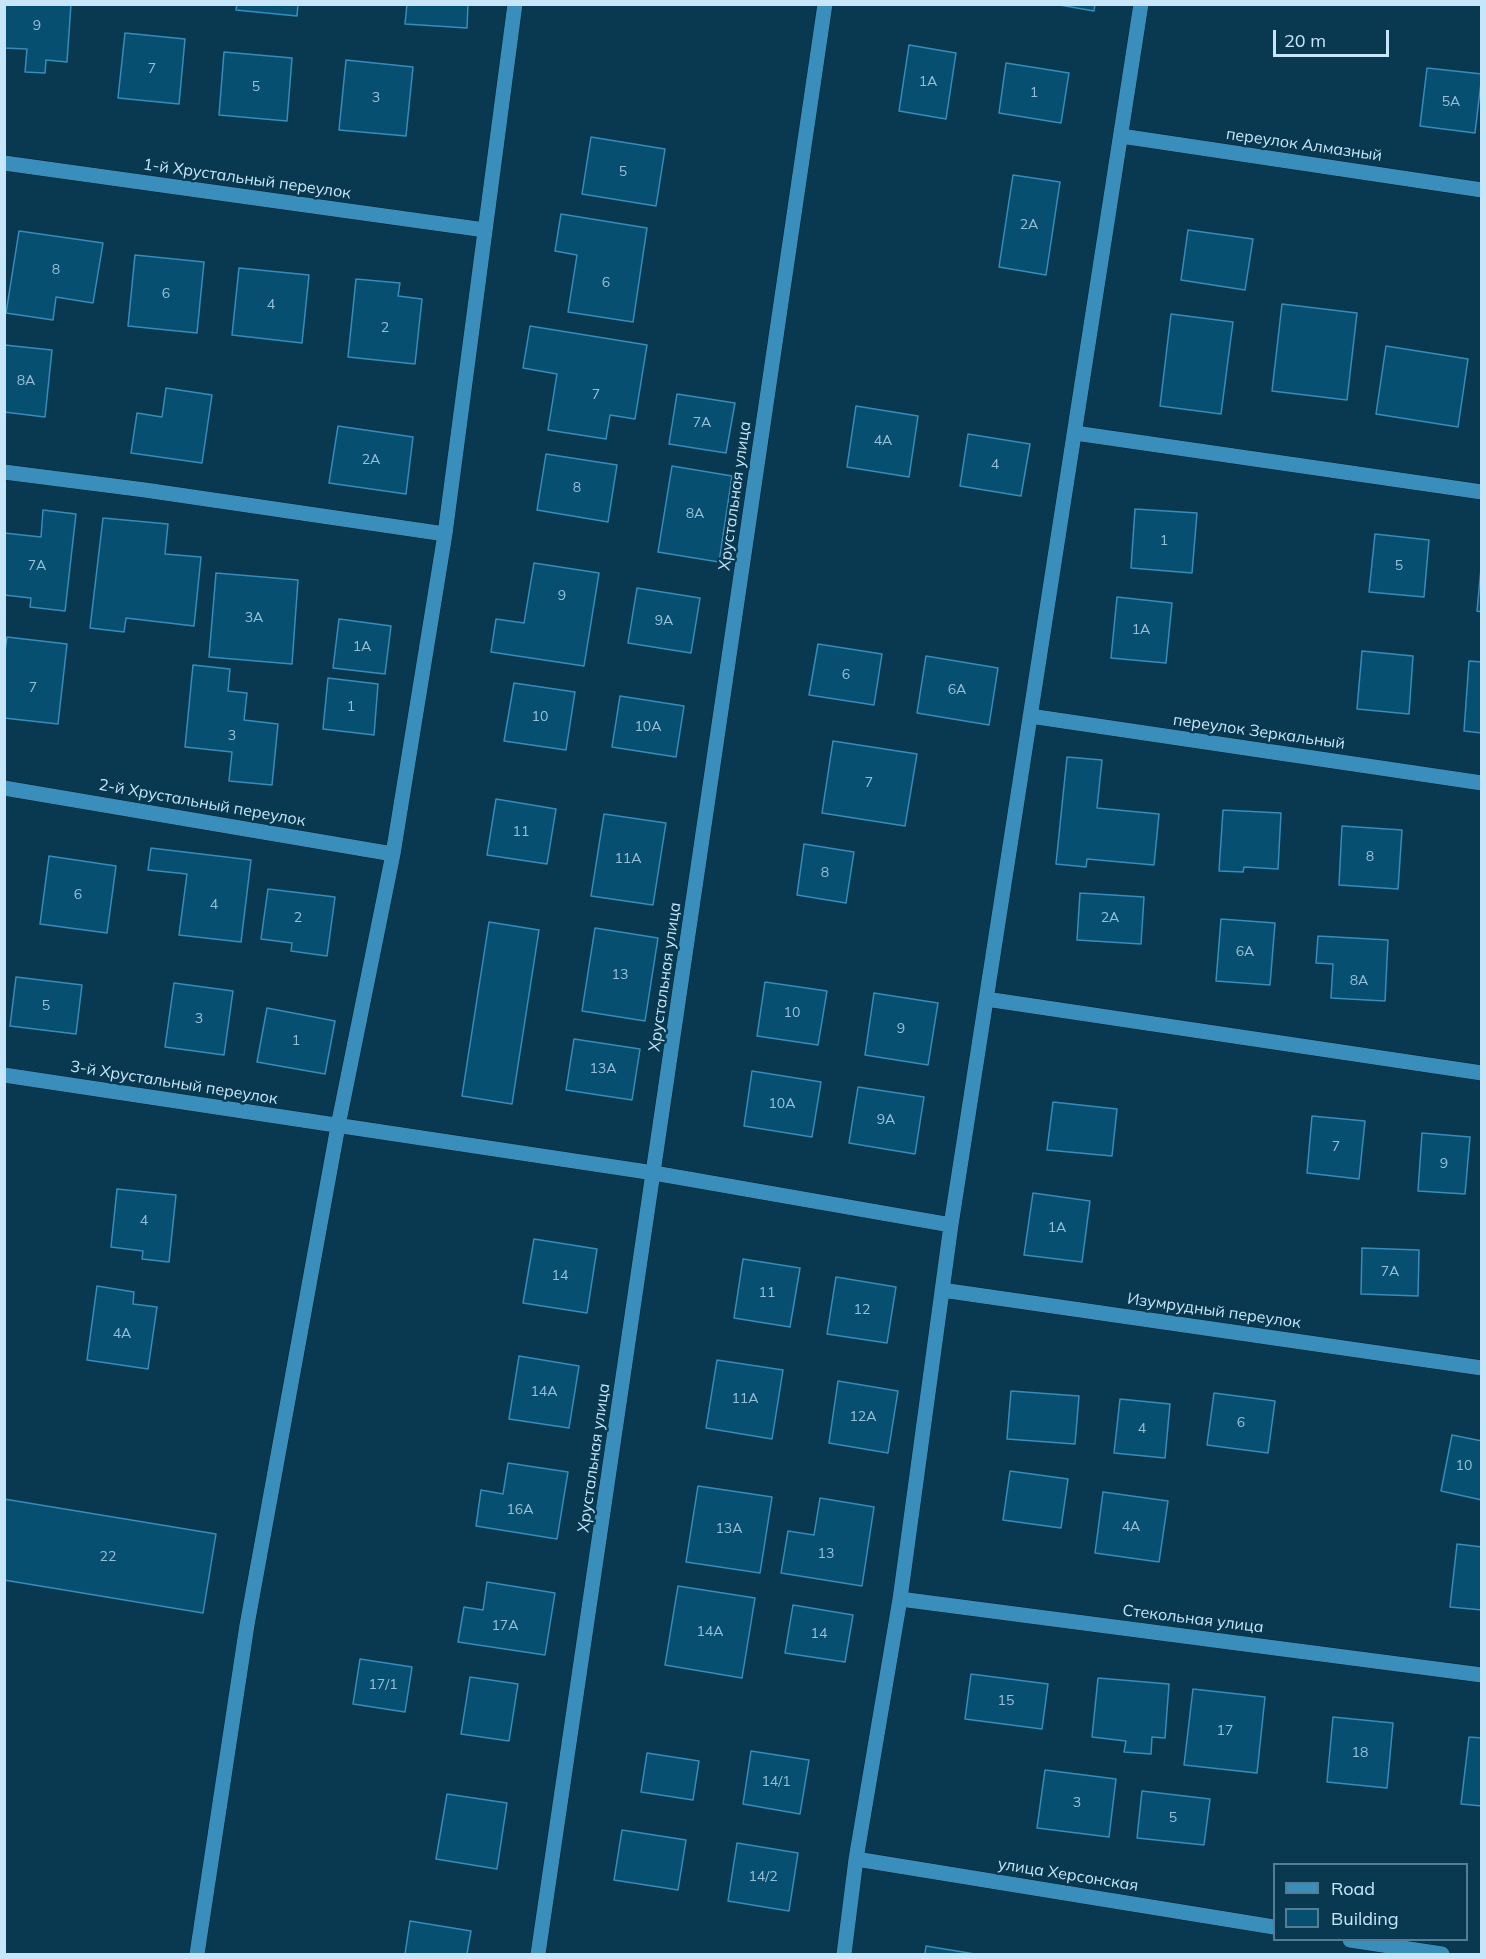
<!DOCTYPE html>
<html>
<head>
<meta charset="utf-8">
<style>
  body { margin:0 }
  #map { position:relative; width:1486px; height:1959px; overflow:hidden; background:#093950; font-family:Mulish,sans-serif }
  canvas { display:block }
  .frame { position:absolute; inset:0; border:6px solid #c7e6f9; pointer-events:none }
  .legend { position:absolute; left:1273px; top:1863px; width:195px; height:78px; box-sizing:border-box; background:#093950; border:2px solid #557e94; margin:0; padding:8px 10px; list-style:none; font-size:18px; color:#c7e6f9 }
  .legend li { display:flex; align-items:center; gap:12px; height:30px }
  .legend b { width:30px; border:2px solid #557e94 }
  .scale { position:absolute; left:1273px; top:30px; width:116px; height:27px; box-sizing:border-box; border:3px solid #c7e6f9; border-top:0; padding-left:8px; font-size:18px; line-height:21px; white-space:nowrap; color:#c7e6f9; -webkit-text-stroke:4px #093950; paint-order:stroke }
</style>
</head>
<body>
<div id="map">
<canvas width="1486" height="1959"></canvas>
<div class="frame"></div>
<ul class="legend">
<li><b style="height:8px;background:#398ebb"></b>Road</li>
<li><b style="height:16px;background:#064f71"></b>Building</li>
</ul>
<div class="scale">20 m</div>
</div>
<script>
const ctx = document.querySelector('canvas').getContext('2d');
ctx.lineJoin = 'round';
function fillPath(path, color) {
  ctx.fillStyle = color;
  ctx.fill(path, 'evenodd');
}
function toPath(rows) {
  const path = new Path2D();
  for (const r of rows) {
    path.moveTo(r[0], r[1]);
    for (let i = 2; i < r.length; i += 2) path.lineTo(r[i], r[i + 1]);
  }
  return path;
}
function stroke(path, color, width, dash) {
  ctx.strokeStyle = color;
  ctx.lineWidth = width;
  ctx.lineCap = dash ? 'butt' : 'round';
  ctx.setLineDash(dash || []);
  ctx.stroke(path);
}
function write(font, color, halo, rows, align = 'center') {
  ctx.font = font + ' Mulish,sans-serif';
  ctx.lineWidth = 5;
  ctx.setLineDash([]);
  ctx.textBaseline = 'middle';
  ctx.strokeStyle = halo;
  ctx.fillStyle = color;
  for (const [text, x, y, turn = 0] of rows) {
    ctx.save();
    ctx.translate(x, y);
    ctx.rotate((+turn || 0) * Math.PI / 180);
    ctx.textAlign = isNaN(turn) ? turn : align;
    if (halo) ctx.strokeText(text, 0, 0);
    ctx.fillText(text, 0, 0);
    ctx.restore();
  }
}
const building = toPath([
  [4,4,71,4,67,62,46,60,45,73,25,72,27,49,4,48,4,4],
  [237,4,298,4,297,16,236,10,237,4],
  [407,4,468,4,467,28,405,24,407,4],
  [1054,4,1095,4,1094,11,1054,4],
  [125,33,185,39,179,104,118,98,125,33],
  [909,45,956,53,946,119,899,111,909,45],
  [224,52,292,58,287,121,219,115,224,52],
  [346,60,413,67,406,136,339,130,346,60],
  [1006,63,1069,73,1061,123,999,113,1006,63],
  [1427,68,1482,74,1475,133,1420,126,1427,68],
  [591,137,665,149,656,206,582,194,591,137],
  [1013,175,1060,182,1046,275,999,267,1013,175],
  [561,214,647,228,633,322,568,312,577,255,555,251,561,214],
  [1188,230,1253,239,1245,290,1181,280,1188,230],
  [19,231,103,243,93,303,56,297,53,320,6,313,19,231],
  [135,255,204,262,197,333,128,326,135,255],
  [239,268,309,275,302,343,232,335,239,268],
  [356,279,400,283,398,296,422,299,415,364,348,357,356,279],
  [1282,304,1357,313,1347,400,1272,391,1282,304],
  [1171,314,1233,322,1221,414,1160,406,1171,314],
  [530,326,647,345,635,419,610,415,606,439,548,430,557,374,523,368,530,326],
  [4,345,52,350,45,417,4,412,4,345],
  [1386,346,1468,359,1458,427,1376,414,1386,346],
  [166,388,212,395,202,463,131,453,137,413,162,417,166,388],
  [677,394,735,403,726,453,669,444,677,394],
  [856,406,918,416,909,477,847,467,856,406],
  [338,426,413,437,406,494,329,483,338,426],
  [968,434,1030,444,1021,496,960,486,968,434],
  [546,454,617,465,608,522,537,510,546,454],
  [672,466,732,476,719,562,658,552,672,466],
  [1135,509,1197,513,1192,573,1131,568,1135,509],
  [43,510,76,514,65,611,30,607,31,598,4,595,4,533,41,537,43,510],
  [103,518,168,524,165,554,201,557,194,626,126,618,124,632,90,628,103,518],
  [1375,534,1429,540,1424,597,1369,592,1375,534],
  [1482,558,1482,612,1477,611,1482,558],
  [534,563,599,573,584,666,491,652,496,619,524,623,534,563],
  [216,573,298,580,292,664,209,657,216,573],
  [637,588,700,598,691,653,628,643,637,588],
  [1117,597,1172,603,1166,663,1111,658,1117,597],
  [339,619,391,626,385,674,333,668,339,619],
  [7,637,67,644,58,724,4,718,4,658,7,637],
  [818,644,882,654,874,705,809,695,818,644],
  [1362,651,1413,656,1409,714,1357,709,1362,651],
  [926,656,998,668,989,725,917,713,926,656],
  [1469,661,1482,662,1482,733,1464,731,1469,661],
  [193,665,230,669,228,691,247,693,244,720,278,724,272,785,229,781,232,752,185,747,193,665],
  [328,678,378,684,374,735,323,729,328,678],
  [514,683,575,692,566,750,504,741,514,683],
  [620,696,684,706,676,757,612,747,620,696],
  [833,741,917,754,905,826,822,813,833,741],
  [1067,757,1102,760,1097,808,1159,814,1154,865,1087,859,1086,867,1056,864,1067,757],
  [496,799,556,809,547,864,487,855,496,799],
  [1223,810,1281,813,1278,869,1244,867,1243,872,1219,871,1223,810],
  [604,814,666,823,653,905,591,896,604,814],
  [1342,826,1402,830,1398,889,1339,885,1342,826],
  [804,844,854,852,846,903,797,895,804,844],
  [151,848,251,860,241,942,179,935,187,874,148,870,151,848],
  [49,856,116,866,107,933,40,924,49,856],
  [268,889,335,897,327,956,291,951,292,943,261,939,268,889],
  [1080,893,1144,897,1141,944,1077,940,1080,893],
  [1221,919,1275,923,1270,985,1216,981,1221,919],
  [489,922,539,930,512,1104,462,1096,489,922],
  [595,928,658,938,645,1021,582,1011,595,928],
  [1318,936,1388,940,1385,1001,1331,998,1333,964,1316,963,1318,936],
  [16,977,82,985,76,1034,10,1026,16,977],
  [765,982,827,991,818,1045,757,1036,765,982],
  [174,983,233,991,224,1055,165,1047,174,983],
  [874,993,938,1003,928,1065,865,1055,874,993],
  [267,1008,335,1021,325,1074,257,1062,267,1008],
  [574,1039,640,1049,632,1100,566,1090,574,1039],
  [752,1071,821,1082,812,1137,744,1126,752,1071],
  [858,1087,924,1097,915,1154,849,1143,858,1087],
  [1053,1102,1117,1109,1112,1156,1047,1150,1053,1102],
  [1312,1116,1365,1121,1359,1179,1307,1173,1312,1116],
  [1422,1133,1470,1137,1465,1194,1418,1191,1422,1133],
  [117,1189,176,1195,169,1262,142,1259,143,1251,111,1247,117,1189],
  [1033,1193,1090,1201,1082,1262,1024,1255,1033,1193],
  [534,1239,597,1249,587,1313,523,1303,534,1239],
  [1362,1248,1419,1250,1418,1296,1361,1294,1362,1248],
  [743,1259,800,1268,790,1327,734,1318,743,1259],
  [836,1277,896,1287,887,1343,827,1334,836,1277],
  [97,1286,134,1292,133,1304,157,1307,148,1369,87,1360,97,1286],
  [519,1356,579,1366,569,1428,509,1419,519,1356],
  [717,1360,783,1370,772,1439,706,1428,717,1360],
  [838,1381,898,1391,888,1453,829,1443,838,1381],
  [1011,1391,1079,1396,1075,1444,1007,1439,1011,1391],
  [1214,1393,1275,1401,1268,1453,1207,1445,1214,1393],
  [1120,1399,1170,1404,1165,1458,1114,1453,1120,1399],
  [1452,1435,1482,1441,1482,1500,1441,1491,1452,1435],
  [508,1463,568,1472,557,1539,476,1526,481,1490,503,1494,508,1463],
  [1010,1471,1068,1479,1061,1528,1003,1520,1010,1471],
  [698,1486,772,1497,760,1573,686,1562,698,1486],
  [1103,1492,1168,1501,1159,1562,1095,1553,1103,1492],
  [820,1498,874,1507,862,1586,781,1573,788,1531,814,1535,820,1498],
  [4,1499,216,1534,203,1613,4,1580,4,1499],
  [1457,1544,1482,1547,1482,1610,1450,1607,1457,1544],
  [487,1582,555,1593,545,1655,458,1642,464,1607,483,1610,487,1582],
  [678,1586,755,1598,742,1678,665,1665,678,1586],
  [793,1605,853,1615,845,1662,785,1653,793,1605],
  [360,1659,412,1667,405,1712,353,1704,360,1659],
  [971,1674,1048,1684,1042,1729,965,1719,971,1674],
  [470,1677,518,1684,509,1741,461,1734,470,1677],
  [1098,1678,1169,1684,1165,1738,1152,1737,1151,1754,1124,1752,1126,1741,1092,1737,1098,1678],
  [1193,1689,1265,1697,1257,1773,1184,1765,1193,1689],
  [1333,1717,1393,1723,1387,1788,1327,1782,1333,1717],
  [1469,1737,1482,1738,1482,1806,1461,1804,1469,1737],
  [751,1751,809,1760,800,1814,743,1804,751,1751],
  [647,1753,699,1761,693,1800,641,1792,647,1753],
  [1045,1770,1116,1779,1109,1837,1037,1828,1045,1770],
  [1142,1791,1210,1799,1204,1845,1137,1838,1142,1791],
  [447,1794,507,1803,497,1869,436,1859,447,1794],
  [622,1830,686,1840,678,1890,614,1880,622,1830],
  [737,1843,798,1853,789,1911,728,1901,737,1843],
  [410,1921,471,1931,467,1954,405,1954,410,1921],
  [926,1946,975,1954,925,1954,926,1946]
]);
const minor = toPath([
  [1121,136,1482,190],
  [4,163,485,230],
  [1075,433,1482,492],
  [4,472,145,490,445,534],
  [1030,716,1482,783],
  [4,788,393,854],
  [986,999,1482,1073],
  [4,1075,654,1173,951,1225],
  [942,1290,1482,1368],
  [900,1599,1482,1675],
  [856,1859,1274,1927],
  [1350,1940,1442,1954],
  [197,1954,247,1625,338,1126,393,854,445,534,515,4],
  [538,1954,825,4],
  [844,1954,856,1859,900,1599,951,1225,1141,4]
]);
const numberNames = [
  ["9",37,26],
  ["7",152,69],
  ["1А",928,82],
  ["5",256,87],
  ["1",1034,93],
  ["3",376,98],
  ["5А",1451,102],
  ["5",623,172],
  ["2А",1029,225],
  ["8",56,270],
  ["6",606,283],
  ["6",166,294],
  ["4",271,305],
  ["2",385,328],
  ["8А",26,381],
  ["7",596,395],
  ["7А",702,423],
  ["4А",883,441],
  ["2А",371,460],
  ["4",995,465],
  ["8",577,488],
  ["8А",695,514],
  ["1",1164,541],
  ["7А",37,566],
  ["5",1399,566],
  ["9",562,596],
  ["3А",254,618],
  ["9А",664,621],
  ["1А",1141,630],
  ["1А",362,647],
  ["6",846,675],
  ["7",33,688],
  ["6А",957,690],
  ["1",351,707],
  ["10",540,717],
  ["10А",648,727],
  ["3",232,736],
  ["7",869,783],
  ["11",521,832],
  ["8",1370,857],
  ["11А",628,859],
  ["8",825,873],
  ["6",78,895],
  ["4",214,905],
  ["2",298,918],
  ["2А",1110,918],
  ["6А",1245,952],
  ["13",620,975],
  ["8А",1359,981],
  ["5",46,1006],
  ["10",792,1013],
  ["3",199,1019],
  ["9",901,1029],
  ["1",296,1041],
  ["13А",603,1069],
  ["10А",782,1104],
  ["9А",886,1120],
  ["7",1336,1147],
  ["9",1444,1164],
  ["4",144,1221],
  ["1А",1057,1228],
  ["7А",1390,1272],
  ["14",560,1276],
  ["11",767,1293],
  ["12",862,1310],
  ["4А",122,1334],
  ["14А",544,1392],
  ["11А",745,1399],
  ["12А",863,1417],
  ["6",1241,1423],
  ["4",1142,1429],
  ["10",1464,1466],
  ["16А",520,1510],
  ["4А",1131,1527],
  ["13А",729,1529],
  ["13",826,1554],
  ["22",108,1557],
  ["17А",505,1626],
  ["14А",710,1632],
  ["14",819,1634],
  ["17/1",383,1685],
  ["15",1006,1701],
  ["17",1225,1731],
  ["18",1360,1753],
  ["14/1",776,1782],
  ["3",1077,1803],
  ["5",1173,1818],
  ["14/2",763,1877]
];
const streetNames = [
  ["переулок Алмазный",1304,145,8],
  ["1-й Хрустальный переулок",247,179,8],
  ["Хрустальная улица",735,496,-82],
  ["переулок Зеркальный",1259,732,8],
  ["2-й Хрустальный переулок",202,803,10],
  ["Хрустальная улица",665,977,-82],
  ["3-й Хрустальный переулок",174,1083,9],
  ["Изумрудный переулок",1214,1311,8],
  ["Хрустальная улица",594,1458,-82],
  ["Стекольная улица",1193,1619,7],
  ["улица Херсонская",1068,1875,9]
];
fillPath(building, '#064f71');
stroke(building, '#388cba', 1.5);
stroke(minor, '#041f2d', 16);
stroke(minor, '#398ebb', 15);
write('14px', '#97c0d7', null, numberNames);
write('16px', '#c7e6f9', '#093950', streetNames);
</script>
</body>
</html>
